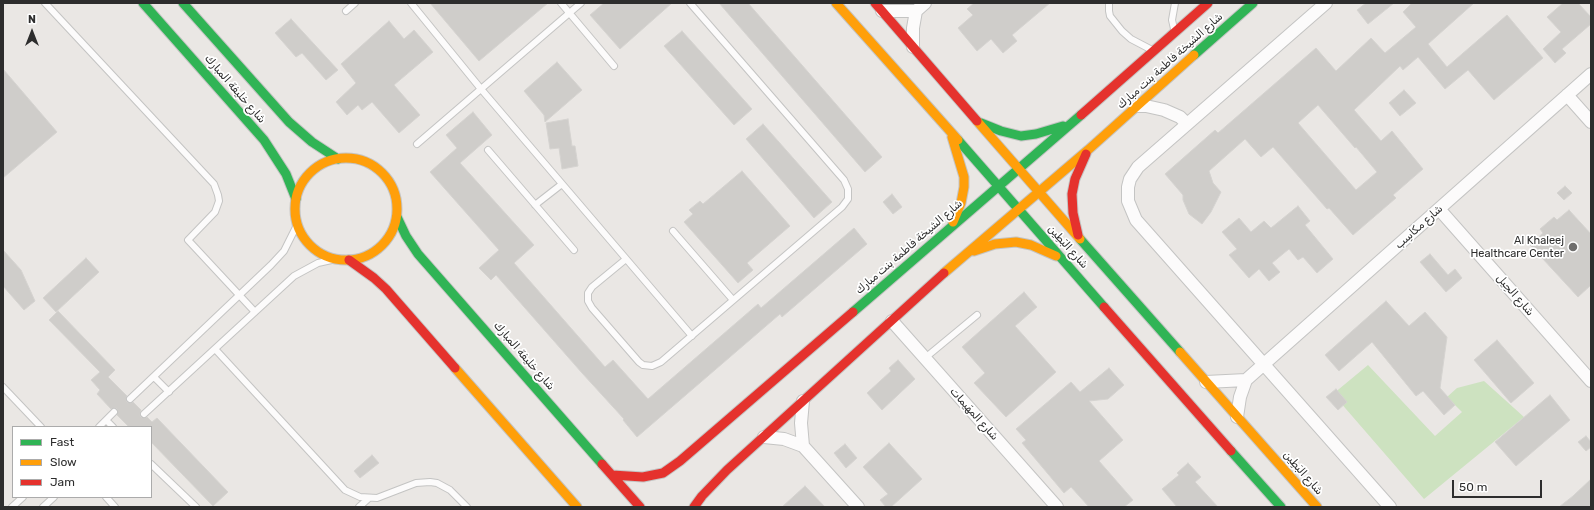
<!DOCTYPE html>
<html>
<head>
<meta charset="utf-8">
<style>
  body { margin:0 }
  #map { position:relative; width:1594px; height:510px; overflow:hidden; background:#eae7e4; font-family:Rubik,sans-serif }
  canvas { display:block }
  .frame { position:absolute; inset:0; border:4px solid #2d2d2d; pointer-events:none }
  .legend { position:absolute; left:12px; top:426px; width:140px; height:72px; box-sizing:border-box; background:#fff; border:1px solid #ababab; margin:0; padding:5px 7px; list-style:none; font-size:12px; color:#2d2d2d }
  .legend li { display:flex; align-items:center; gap:8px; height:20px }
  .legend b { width:20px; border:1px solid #ababab }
  .north { position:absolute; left:12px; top:12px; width:40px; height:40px; -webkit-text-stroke:3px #fff; paint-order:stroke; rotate:0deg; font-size:11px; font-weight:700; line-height:16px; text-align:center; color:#2d2d2d }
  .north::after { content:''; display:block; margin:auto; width:14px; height:18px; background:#2d2d2d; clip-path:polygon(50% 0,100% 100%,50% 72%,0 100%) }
  .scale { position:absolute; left:1452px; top:480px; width:90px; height:18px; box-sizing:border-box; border:2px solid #2d2d2d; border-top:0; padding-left:5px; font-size:12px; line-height:14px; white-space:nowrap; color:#2d2d2d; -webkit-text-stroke:3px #fff; paint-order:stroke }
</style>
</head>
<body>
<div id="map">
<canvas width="1594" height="510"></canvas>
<div class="frame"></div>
<ul class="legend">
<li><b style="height:5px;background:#30b455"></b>Fast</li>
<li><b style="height:5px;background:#ff9f0a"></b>Slow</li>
<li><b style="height:5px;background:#e5322d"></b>Jam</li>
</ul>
<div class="north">N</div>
<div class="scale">50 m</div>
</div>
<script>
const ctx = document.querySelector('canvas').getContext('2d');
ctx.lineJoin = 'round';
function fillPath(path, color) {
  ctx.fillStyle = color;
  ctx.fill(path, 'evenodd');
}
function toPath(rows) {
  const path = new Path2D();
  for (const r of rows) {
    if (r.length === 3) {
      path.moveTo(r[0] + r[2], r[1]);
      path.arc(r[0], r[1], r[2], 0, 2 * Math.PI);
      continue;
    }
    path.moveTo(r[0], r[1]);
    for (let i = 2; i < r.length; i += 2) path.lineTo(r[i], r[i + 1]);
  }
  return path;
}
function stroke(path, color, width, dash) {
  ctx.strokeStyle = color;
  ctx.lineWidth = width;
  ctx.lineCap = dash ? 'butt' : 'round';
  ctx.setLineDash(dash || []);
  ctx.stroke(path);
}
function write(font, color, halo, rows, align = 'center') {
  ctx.font = font + ' Rubik,"Noto Sans Arabic",sans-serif';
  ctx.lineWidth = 3.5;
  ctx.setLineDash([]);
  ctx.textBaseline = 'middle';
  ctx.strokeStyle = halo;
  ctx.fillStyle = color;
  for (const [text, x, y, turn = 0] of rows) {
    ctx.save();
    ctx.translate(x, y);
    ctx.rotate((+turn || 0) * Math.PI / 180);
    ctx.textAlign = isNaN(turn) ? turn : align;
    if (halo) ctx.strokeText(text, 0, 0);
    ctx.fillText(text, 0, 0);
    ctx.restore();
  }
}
const green = toPath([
  [1368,365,1435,436,1462,412,1447,397,1457,388,1484,381,1524,417,1424,499,1333,394]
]);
const building = toPath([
  [430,3,548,3,479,61,430,3],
  [604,3,672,3,620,49,590,15,604,3],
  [719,3,748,3,882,157,865,172,719,3],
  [974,3,1050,3,1012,35,1017,41,1003,53,991,39,977,51,958,28,973,15,967,9,974,3],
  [1366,3,1394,3,1368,24,1357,10,1366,3],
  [1412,3,1474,3,1428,44,1447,67,1507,15,1543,58,1494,100,1468,70,1445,89,1418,57,1403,70,1400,66,1354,110,1381,141,1392,131,1423,169,1393,195,1396,198,1353,235,1329,208,1327,209,1273,147,1261,157,1245,139,1209,171,1213,183,1221,192,1211,212,1202,224,1189,214,1183,200,1183,195,1165,174,1215,130,1218,133,1316,48,1336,71,1371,38,1385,53,1416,27,1403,12,1412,3],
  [1318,105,1355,148,1356,147,1377,172,1356,190,1298,123,1318,105],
  [1563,3,1578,3,1591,17,1591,24,1562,49,1566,53,1555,63,1543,49,1561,32,1547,17,1563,3],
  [291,19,338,70,326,80,302,53,296,57,275,33,291,19],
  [389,21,404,39,414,30,433,52,394,85,420,115,399,133,372,102,362,110,358,105,347,115,336,102,356,83,341,64,389,21],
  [682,31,752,109,734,125,664,46,682,31],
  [557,62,582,90,545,122,544,115,524,91,557,62],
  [3,69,57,132,3,178,3,69],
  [1404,90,1416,103,1400,116,1389,103,1404,90],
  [473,112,492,135,460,163,534,245,514,263,605,367,613,360,648,399,758,304,761,308,854,228,867,244,782,317,780,314,637,437,623,420,624,419,582,373,496,275,491,280,479,268,499,250,430,172,457,148,446,135,473,112],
  [568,119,572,146,575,146,578,166,562,169,559,148,550,149,546,123,568,119],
  [763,124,832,202,814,218,746,139,763,124],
  [742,171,790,226,747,263,753,270,738,283,684,222,693,214,689,210,700,201,703,204,742,171],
  [1565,186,1572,193,1564,200,1557,193,1565,186],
  [892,194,902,207,893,214,883,202,892,194],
  [1298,206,1310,221,1305,225,1333,259,1317,273,1303,257,1298,260,1289,249,1272,263,1280,272,1269,281,1259,269,1249,278,1229,255,1237,249,1222,232,1239,218,1251,232,1264,221,1271,228,1298,206],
  [1569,210,1591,234,1591,285,1578,297,1530,245,1543,233,1540,229,1554,217,1557,220,1569,210],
  [3,250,21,270,35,301,24,310,3,286,3,250],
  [1430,254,1448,275,1455,269,1462,278,1446,292,1420,262,1430,254],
  [86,258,99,272,56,312,43,298,86,258],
  [1024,292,1037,307,1015,326,1056,372,1006,417,974,383,985,373,962,347,1024,292],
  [1386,301,1409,326,1425,312,1447,337,1440,388,1455,405,1444,415,1423,391,1416,396,1372,342,1339,371,1325,355,1386,301],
  [58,311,115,370,108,377,127,396,126,400,127,402,131,403,133,402,141,410,140,415,141,417,145,418,147,417,152,422,157,418,228,492,213,506,151,442,151,427,129,427,117,415,117,409,115,408,111,409,97,394,100,390,91,380,100,372,49,320,58,311],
  [1497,340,1534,383,1511,403,1474,360,1497,340],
  [898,360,915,379,882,410,867,393,891,371,889,368,898,360],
  [1109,368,1124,385,1108,399,1089,401,1123,440,1099,461,1133,500,1124,507,1089,507,1071,487,1064,493,1022,443,1026,440,1016,429,1071,382,1080,392,1109,368],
  [1336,389,1347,402,1338,410,1326,397,1336,389],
  [1550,395,1570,420,1516,466,1495,442,1550,395],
  [1586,436,1591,442,1591,447,1586,451,1578,442,1586,436],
  [889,443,922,479,891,507,886,507,880,500,888,494,863,467,889,443],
  [845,444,857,458,846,468,834,453,845,444],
  [372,455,379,463,360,478,354,471,372,455],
  [1188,463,1201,477,1195,482,1218,507,1177,507,1162,489,1179,475,1177,473,1188,463],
  [1591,479,1591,507,1559,507,1573,496,1591,479],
  [805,486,825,507,782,507,805,486]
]);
const lane = toPath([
  [45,3,214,184,218,195,219,201,215,212,188,240,255,312],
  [411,3,481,89,692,336],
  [561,3,614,66],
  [1109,3,1109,11,1110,16,1122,31,1131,39,1152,50],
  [346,11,355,3],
  [1174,29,1172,20,1175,3],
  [417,144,581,3],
  [488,150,574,250],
  [535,205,562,184],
  [673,231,733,300],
  [626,259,592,287,588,293,588,301,592,308,639,362,643,365,652,366,661,362,842,207,848,199,848,189,844,180,690,3],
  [215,349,345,490,360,497,377,498,416,483,430,482,437,483,450,490,467,507],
  [925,358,977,315],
  [154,377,169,392],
  [3,387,41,427],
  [130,399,271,265,284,251,297,225],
  [144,414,294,276,318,263,336,259],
  [106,420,113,427],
  [99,427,114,412],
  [151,464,196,507],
  [106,497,115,507],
  [12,507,23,497],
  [43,507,54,497],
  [359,507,369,498]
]);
const street = toPath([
  [1326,3,1138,167,1130,179,1128,187,1128,201,1136,220,1390,507],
  [882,11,916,11],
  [913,47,913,28,916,11,925,3],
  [1567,95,1591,122],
  [1137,106,1146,106,1164,110,1180,117,1187,124],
  [1439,209,1591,381],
  [892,321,1057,507],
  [1206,382,1246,380],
  [803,401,801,423,803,446],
  [1237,417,1240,397,1246,380,1591,74],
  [764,437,784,439,803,446,858,507]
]);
const fast = toPath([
  [143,3,264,140,286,174,296,199],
  [183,3,289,122,312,142,338,159],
  [1194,55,1253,3],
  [981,123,1001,131,1021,136,1036,134,1063,126],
  [958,140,1104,307],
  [397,217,406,236,418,254,602,464],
  [1080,239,1180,352],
  [853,312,1081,115],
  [1231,451,1281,507]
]);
const slow = toPath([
  [836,3,958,140],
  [977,121,1080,239],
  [952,137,964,177,964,187,961,203,953,222],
  [346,209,51],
  [974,251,995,244,1016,242,1031,245,1056,256],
  [944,273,1088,150,1194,55],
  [1180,352,1317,507],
  [455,368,577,507]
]);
const jam = toPath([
  [875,3,977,121],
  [1081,115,1208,3],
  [1078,235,1073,213,1072,194,1075,179,1086,154],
  [349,260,374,278,386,289,455,368],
  [1104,307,1231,451],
  [602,464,640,507],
  [612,475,643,477,663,473,680,461,853,312],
  [694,507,702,496,727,470,944,273]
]);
const markers = [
  [1573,247,5,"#6f6e6d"]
];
const streetNames = [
  ["شارع الشيخة فاطمة بنت مبارك",1170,61,-42],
  ["شارع خليفة المبارك",235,89,49],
  ["شارع مكاسِب",1419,227,-42],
  ["شارع الشيخة فاطمة بنت مبارك",909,247,-41],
  ["شارع البَطِين",1068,247,48],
  ["شارع الحِيل",1515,295,49],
  ["شارع خليفة المبارك",524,356,49],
  ["شارع المهَيمات",974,414,48],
  ["شارع البَطِين",1303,473,49]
];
const poiNames = [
  ["Al Khaleej",1564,241],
  ["Healthcare Center",1564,254]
];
fillPath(green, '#cde2c0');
fillPath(building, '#cfcdca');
stroke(building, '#d5d3d0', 1);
stroke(lane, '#c4c4c3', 8);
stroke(street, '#c4c4c3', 14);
stroke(fast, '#c4c4c3', 11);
stroke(slow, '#c4c4c3', 11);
stroke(jam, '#c4c4c3', 11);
stroke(lane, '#fcfbfb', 6);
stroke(street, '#fcfbfb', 12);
stroke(fast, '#30b455', 9);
stroke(slow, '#ff9f0a', 9);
stroke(jam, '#e5322d', 9);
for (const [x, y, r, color] of markers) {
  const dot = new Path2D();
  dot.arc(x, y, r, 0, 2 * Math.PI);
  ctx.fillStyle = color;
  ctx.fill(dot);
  stroke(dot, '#fff', 1.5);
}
write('11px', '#2d2d2d', '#fff', streetNames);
write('11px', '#2d2d2d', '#fff', poiNames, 'right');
</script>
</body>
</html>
